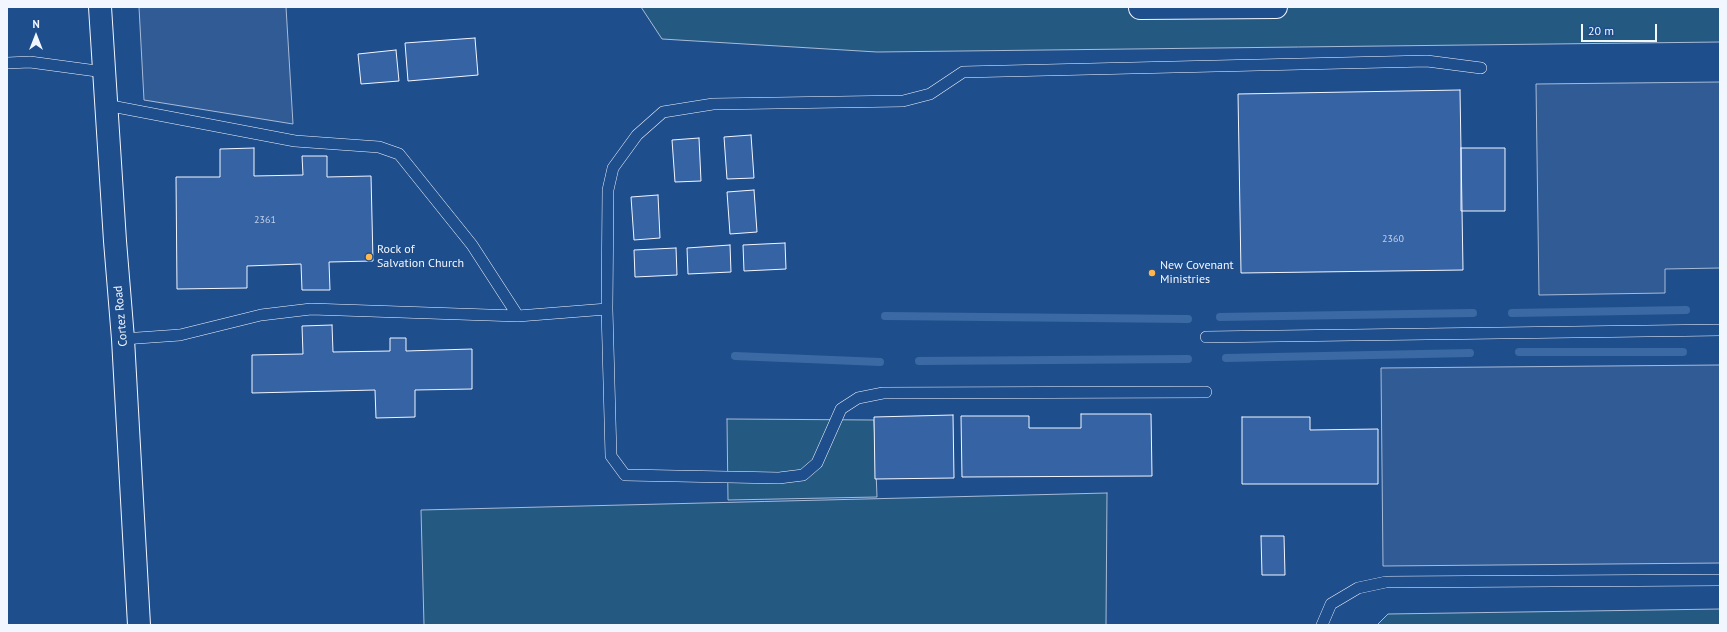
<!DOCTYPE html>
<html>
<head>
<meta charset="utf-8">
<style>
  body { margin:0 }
  #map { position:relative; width:1727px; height:632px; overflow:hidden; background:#1f4e8c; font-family:"PT Sans",sans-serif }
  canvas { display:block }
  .frame { position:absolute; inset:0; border:8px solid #f2f6ff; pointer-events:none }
  .north { position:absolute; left:16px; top:16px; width:40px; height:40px; -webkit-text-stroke:3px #1f4e8c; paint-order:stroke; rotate:0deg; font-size:11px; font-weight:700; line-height:16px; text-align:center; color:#f2f6ff }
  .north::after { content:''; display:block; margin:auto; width:14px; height:18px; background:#f2f6ff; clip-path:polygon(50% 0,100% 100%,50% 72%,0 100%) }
  .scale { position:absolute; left:1581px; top:24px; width:76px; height:18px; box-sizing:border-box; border:2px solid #f2f6ff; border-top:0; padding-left:5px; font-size:12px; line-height:14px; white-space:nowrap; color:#f2f6ff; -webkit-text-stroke:3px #1f4e8c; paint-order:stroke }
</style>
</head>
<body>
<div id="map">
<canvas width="1727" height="632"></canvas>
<div class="frame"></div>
<div class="north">N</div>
<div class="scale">20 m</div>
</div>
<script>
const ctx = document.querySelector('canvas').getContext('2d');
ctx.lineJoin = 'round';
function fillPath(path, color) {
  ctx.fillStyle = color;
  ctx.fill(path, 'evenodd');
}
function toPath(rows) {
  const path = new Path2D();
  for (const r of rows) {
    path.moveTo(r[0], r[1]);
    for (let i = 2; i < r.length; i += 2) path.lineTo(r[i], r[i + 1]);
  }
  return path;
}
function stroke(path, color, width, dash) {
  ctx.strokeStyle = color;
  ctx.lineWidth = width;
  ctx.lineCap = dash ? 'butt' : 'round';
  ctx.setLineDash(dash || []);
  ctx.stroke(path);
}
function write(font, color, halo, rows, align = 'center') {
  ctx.font = font + ' "PT Sans",sans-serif';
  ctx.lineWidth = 3;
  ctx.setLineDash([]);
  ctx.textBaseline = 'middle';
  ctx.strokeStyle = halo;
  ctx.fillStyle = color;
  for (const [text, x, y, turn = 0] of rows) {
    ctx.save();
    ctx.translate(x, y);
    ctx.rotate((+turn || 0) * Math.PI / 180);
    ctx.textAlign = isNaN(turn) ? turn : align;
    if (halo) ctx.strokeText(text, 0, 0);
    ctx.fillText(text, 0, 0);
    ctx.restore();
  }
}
const green = toPath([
  [641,7,1720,7,1720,42,877,52,662,39,641,7],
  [727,419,874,420,877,497,728,500,727,419],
  [1107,493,1106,625,424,625,421,510,1107,493],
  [1720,609,1720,625,1377,625,1388,614,1720,609]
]);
const parking = toPath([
  [139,7,286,7,293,124,144,100,139,7],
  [1720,82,1720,268,1665,269,1665,293,1539,295,1536,84,1720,82],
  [1720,365,1720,563,1383,566,1381,368,1720,365]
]);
const stream = toPath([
  [1512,313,1686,310],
  [885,316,1188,319],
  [1220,317,1473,313],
  [1519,352,1683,352],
  [735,356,880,362],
  [1226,358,1470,353],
  [919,361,1188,359]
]);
const building = toPath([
  [475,38,478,75,408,81,405,43,475,38],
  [396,50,399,81,361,84,358,54,396,50],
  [1460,90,1463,270,1241,273,1238,94,1460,90],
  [751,135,754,178,727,179,724,137,751,135],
  [699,138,701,181,675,182,672,140,699,138],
  [254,148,254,176,303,175,302,156,327,156,327,177,371,176,373,261,329,262,330,290,302,290,301,264,247,266,247,288,177,289,176,177,220,177,220,149,254,148],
  [1461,148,1505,148,1505,211,1461,211,1461,148],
  [754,190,757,232,730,234,727,192,754,190],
  [658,195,660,238,634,240,631,197,658,195],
  [785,243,786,269,744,271,743,245,785,243],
  [730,245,731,272,688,274,687,248,730,245],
  [676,248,677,275,635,277,634,250,676,248],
  [332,325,333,352,390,351,390,338,406,338,406,351,472,349,472,389,415,390,415,417,376,418,375,390,252,393,252,355,303,354,302,326,332,325],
  [1081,414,1151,414,1152,476,962,477,961,416,1029,416,1029,428,1081,428,1081,414],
  [953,415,954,478,875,479,874,417,953,415],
  [1242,417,1310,417,1310,430,1378,429,1378,484,1242,484,1242,417],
  [1261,536,1284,536,1285,575,1262,575,1261,536]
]);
const service = toPath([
  [7,63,30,62,104,72],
  [106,105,295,141,379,147,399,154,472,245,518,316],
  [607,309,608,190,613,168,637,135,663,112,713,104,903,101,930,94,963,72,1427,61,1481,68],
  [1206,337,1720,330],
  [123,339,180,335,261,315,311,309,518,316,607,309,611,456,625,475,779,478,803,475,817,463,841,409,858,398,883,393,1206,392],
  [1322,625,1331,604,1358,588,1386,582,1720,580]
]);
const minor = toPath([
  [1140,8,1276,7]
]);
const tertiary = toPath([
  [100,7,115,241,123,339,139,625]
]);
const markers = [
  [369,257,4,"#ffb74d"],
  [1152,273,4,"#ffb74d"]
];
const numberNames = [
  ["2361",265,220],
  ["2360",1393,239]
];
const poiNames = [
  ["Rock of",377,250],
  ["Salvation Church",377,264],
  ["New Covenant",1160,266],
  ["Ministries",1160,280]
];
const streetNames = [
  ["Cortez Road",121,316,-95]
];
fillPath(green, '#245a82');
stroke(green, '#a8bbd7', 1);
fillPath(parking, '#305b95');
stroke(parking, '#a8bbd7', 1);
stroke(stream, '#3b69a3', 8);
fillPath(building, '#3563a3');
stroke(building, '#f2f6ff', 1);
stroke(service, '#f2f6ff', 12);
stroke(minor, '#f2f6ff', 24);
stroke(tertiary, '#f2f6ff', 24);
stroke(service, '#1f4e8c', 11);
stroke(minor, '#1f4e8c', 22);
stroke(tertiary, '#1f4e8c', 22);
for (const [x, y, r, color] of markers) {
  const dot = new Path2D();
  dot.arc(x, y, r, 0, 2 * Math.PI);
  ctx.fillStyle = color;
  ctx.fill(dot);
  stroke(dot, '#1f4e8c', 1.5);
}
write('10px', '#c3d1e8', null, numberNames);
write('12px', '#f2f6ff', '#1f4e8c', poiNames, 'left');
write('12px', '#f2f6ff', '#1f4e8c', streetNames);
</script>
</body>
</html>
